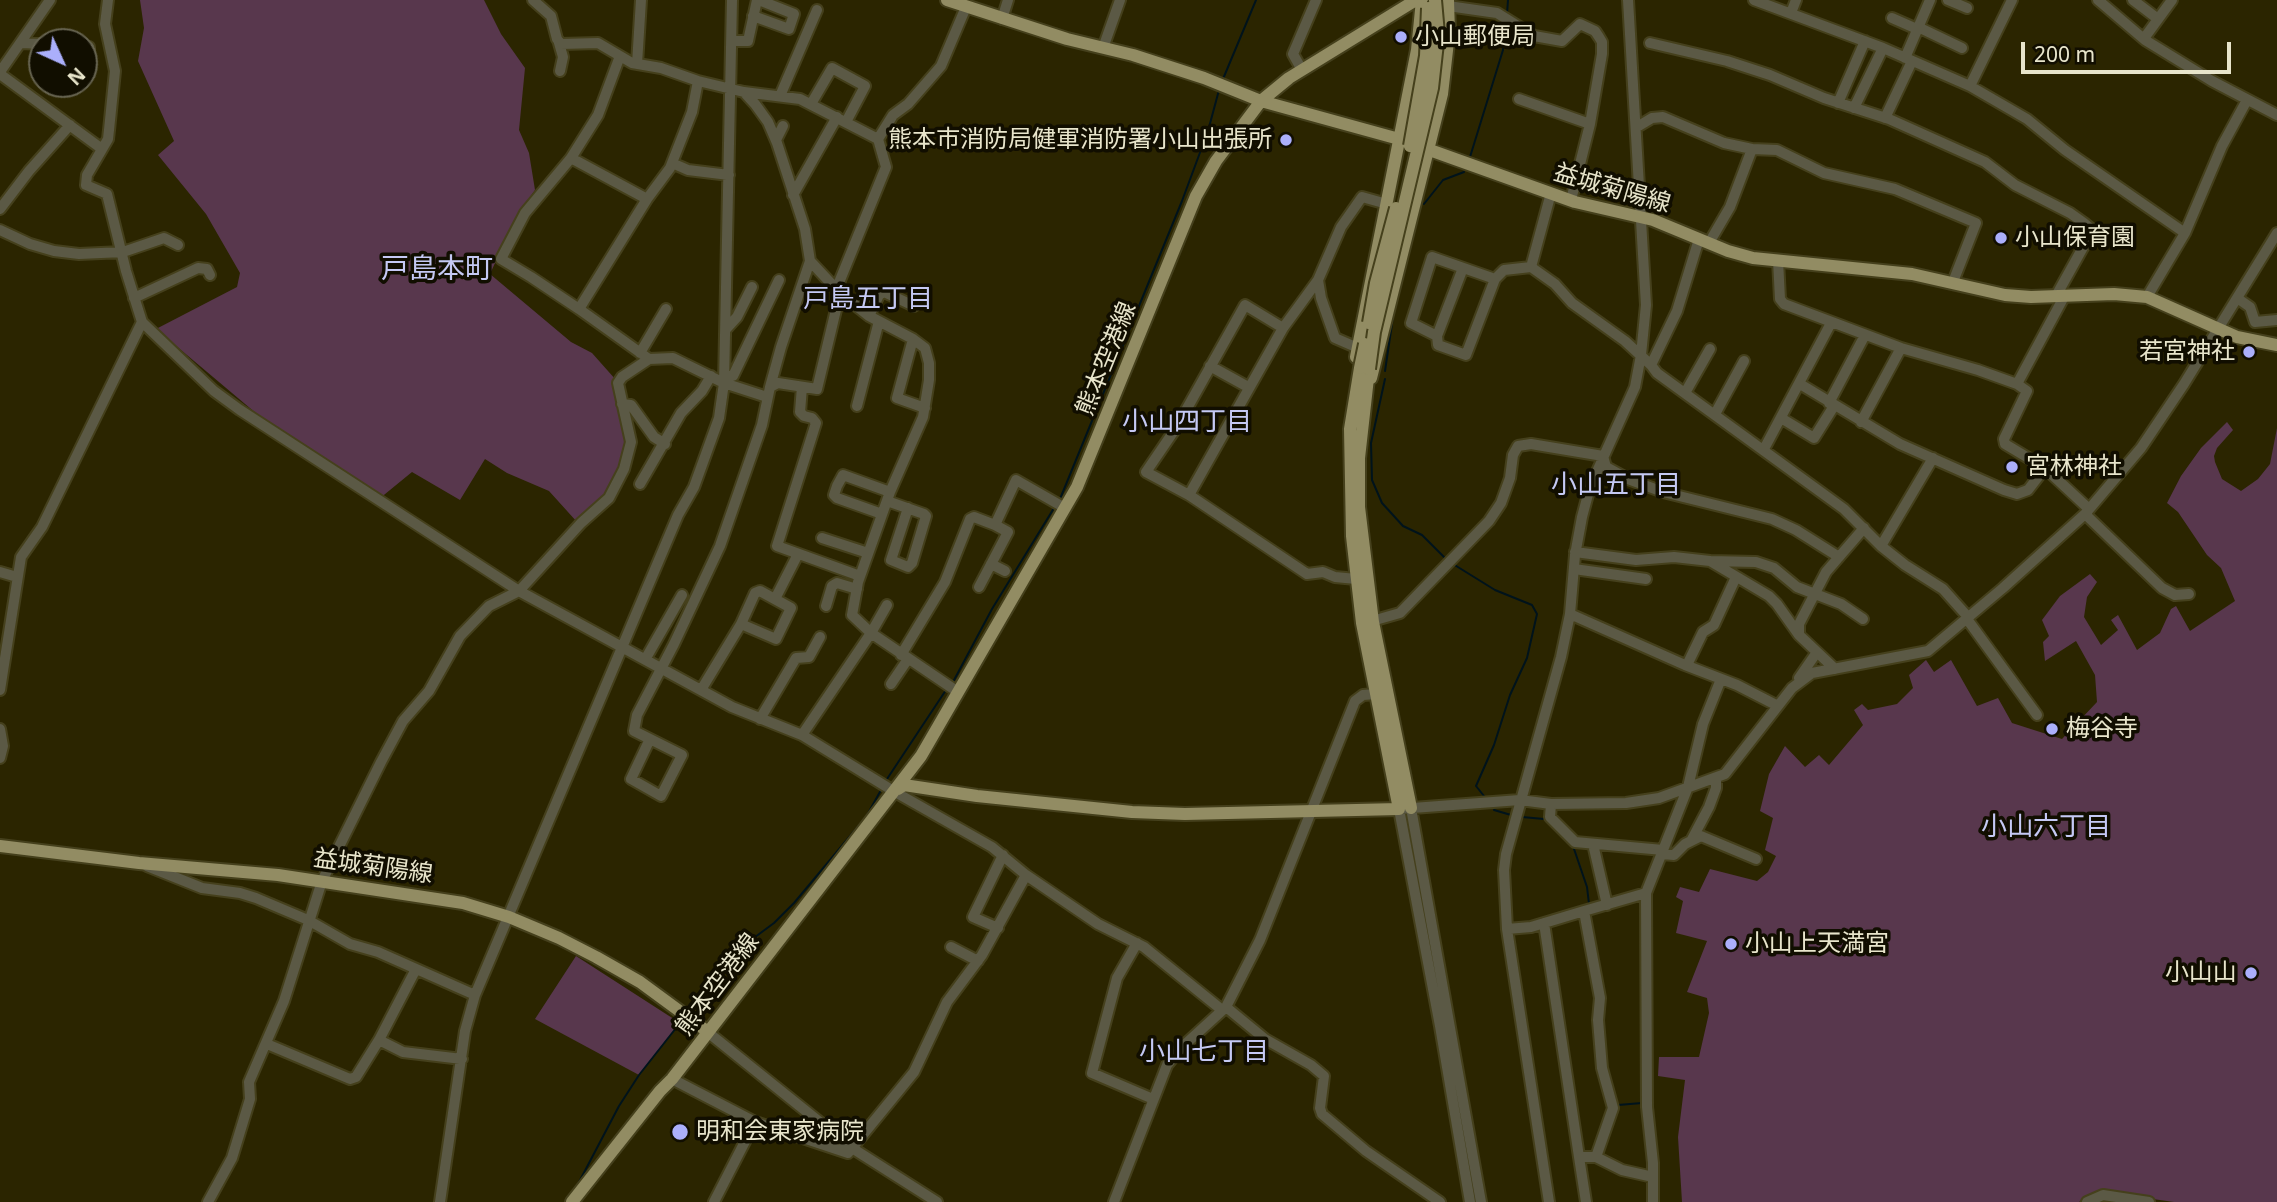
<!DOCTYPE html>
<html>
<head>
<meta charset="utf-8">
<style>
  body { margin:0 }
  #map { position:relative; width:2277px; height:1202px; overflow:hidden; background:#2b2500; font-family:"Noto Sans",sans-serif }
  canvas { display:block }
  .north { position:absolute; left:28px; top:28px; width:70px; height:70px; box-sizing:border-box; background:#110e00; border:2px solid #676451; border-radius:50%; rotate:135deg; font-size:19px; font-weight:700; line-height:28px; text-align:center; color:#e8e5cb }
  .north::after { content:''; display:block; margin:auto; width:24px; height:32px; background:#abaffb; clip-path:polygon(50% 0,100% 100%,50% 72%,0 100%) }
  .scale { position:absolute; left:2021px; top:42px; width:210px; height:32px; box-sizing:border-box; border:4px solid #e8e5cb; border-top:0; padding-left:9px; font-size:21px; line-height:24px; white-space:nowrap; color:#e8e5cb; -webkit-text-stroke:5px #110e00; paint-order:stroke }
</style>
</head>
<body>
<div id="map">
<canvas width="2277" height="1202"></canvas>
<div class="north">N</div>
<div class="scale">200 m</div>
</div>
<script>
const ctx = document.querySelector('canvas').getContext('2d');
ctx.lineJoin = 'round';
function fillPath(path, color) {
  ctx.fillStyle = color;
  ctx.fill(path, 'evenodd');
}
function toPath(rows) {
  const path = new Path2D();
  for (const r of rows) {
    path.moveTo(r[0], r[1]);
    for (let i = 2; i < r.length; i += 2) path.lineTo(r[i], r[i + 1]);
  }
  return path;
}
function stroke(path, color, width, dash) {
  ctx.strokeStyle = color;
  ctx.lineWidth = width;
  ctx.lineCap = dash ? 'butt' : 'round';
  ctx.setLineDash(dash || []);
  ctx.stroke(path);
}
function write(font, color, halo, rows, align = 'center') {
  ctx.font = font + ' "Noto Sans","Noto Sans JP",sans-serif';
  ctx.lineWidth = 7;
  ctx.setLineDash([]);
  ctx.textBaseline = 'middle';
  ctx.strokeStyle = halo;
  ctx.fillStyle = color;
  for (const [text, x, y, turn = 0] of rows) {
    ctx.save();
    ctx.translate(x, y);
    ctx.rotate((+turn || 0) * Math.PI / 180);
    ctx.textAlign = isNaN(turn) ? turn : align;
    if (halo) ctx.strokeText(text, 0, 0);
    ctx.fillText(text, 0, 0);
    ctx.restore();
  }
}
const green = toPath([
  [140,0,484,0,501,34,525,68,519,130,529,153,535,190,515,219,490,274,571,342,592,353,616,380,621,425,626,436,627,451,612,488,577,522,549,491,507,473,485,459,460,500,412,472,379,499,289,441,156,329,237,287,240,273,206,214,158,155,174,141,138,61,144,28],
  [2227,422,2233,430,2217,448,2214,456,2215,462,2222,479,2241,491,2258,479,2270,464,2277,428,2277,1202,2174,1202,2103,1192,2088,1195,2079,1202,1682,1202,1678,1137,1685,1080,1658,1076,1659,1057,1699,1057,1709,1013,1707,998,1687,992,1707,941,1676,933,1683,901,1676,897,1680,887,1699,892,1710,869,1757,881,1768,872,1776,856,1765,850,1773,818,1760,811,1769,774,1785,746,1805,767,1819,755,1829,765,1863,725,1854,710,1862,704,1868,710,1897,704,1913,688,1909,675,1926,660,1934,672,1951,660,1977,706,1998,698,2012,723,2062,739,2097,702,2095,675,2076,641,2045,661,2043,642,2049,636,2042,620,2060,596,2090,574,2097,582,2087,597,2084,617,2101,645,2118,630,2111,620,2118,615,2137,650,2160,633,2171,609,2176,606,2190,631,2235,601,2221,568,2207,555,2178,512,2167,503,2181,476,2201,448],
  [576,956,680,1023,639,1075,535,1019]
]);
const stream = toPath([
  [1507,14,1508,0],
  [1223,79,1256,0],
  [1470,157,1503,50,1505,23],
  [1424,204,1443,180,1464,172],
  [1385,371,1393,317],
  [1385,379,1371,443,1372,480,1382,503,1403,526,1422,535,1445,558],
  [1060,499,1182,201,1208,131,1219,90],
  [1453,564,1495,590,1532,605,1537,614,1527,658,1510,695,1494,745,1476,786,1484,796],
  [953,682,992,609,1054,508],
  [887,779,946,690],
  [1494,810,1511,815],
  [1522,817,1544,819],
  [1573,846,1587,887,1589,904],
  [747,943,774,923,794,903,866,817,881,790],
  [689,1008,716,978],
  [1618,1105,1642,1103],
  [578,1184,619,1106,639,1075,680,1023]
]);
const minor = toPath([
  [108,0,105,24,115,71,109,130,108,139,87,175,86,185,107,194,126,271,142,322,214,391,240,410,519,591,732,707,802,735,895,792,992,847,1026,875,1098,924,1144,947,1222,1010],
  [533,0,551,16,557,39,561,44,598,43,632,63,661,68,698,81,744,92,800,99,878,139],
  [1754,0,1883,48,1970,86,2027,119,2065,150,2185,233],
  [1948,0,1967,8],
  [2098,0,2145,40,2212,81,2277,115],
  [2133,0,2158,19],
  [1448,6,1497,13,1534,36,1562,41,1580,24,1595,31,1599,37,1602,42,1602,54,1590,124,1571,200],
  [1791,13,1796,0],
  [753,16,789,29,794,14,759,0],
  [1892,18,1917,29],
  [1002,19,1008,0],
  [1918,27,1962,48],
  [2145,37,2172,0],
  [732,41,748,41,757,0],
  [22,43,42,44],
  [559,43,563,57,560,71],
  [1650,43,1727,61,1770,75,1824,98,1889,119,1985,162,2015,185,2070,213,2084,223,2090,228,2091,233,2056,296],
  [84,47,89,47,89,61],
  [1103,48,1120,0],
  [620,56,598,115,571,158,647,199],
  [1905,58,1930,0],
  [637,64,641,0],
  [1302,70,1293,54,1316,0],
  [0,72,50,0],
  [0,74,102,149],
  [698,81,692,112,670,168,647,199,579,309,649,359,673,358,724,383,767,397],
  [1970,86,2012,0],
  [744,92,755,104,768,122,777,143,805,229,810,261,781,347,770,387],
  [780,96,817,10],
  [1519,99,1590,124],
  [1838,103,1865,41],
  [811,104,832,68,865,86,846,122],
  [1854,108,1883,48],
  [1885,118,1912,61],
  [1637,127,1652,118,1663,117,1724,143,1752,149],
  [776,140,783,126],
  [571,158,525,213,501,259,531,277,579,309],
  [672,163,688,170,729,175],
  [793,195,837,117],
  [0,209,29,171,70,125],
  [0,230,30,244,54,251,79,254,123,252,164,238,178,245],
  [1709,243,1730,207,1752,149,1777,150,1824,173,1895,189,1976,223,1953,282],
  [1778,260,1780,299,1784,304,1901,348,1978,370,2017,384,2027,391,2004,439,2005,444,2045,468,2089,509],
  [1531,267,1551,193],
  [1495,279,1432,257,1411,323,1437,336,1438,345,1466,355,1495,279,1504,270,1531,267,1555,284,1572,303,1625,341,1651,365,1657,373,1844,509,1881,546,1905,565,1943,589,1968,617],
  [2147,297,2185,233,2222,146,2247,100],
  [134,298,198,268,207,269,210,275],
  [2237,298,2250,307,2255,322,2277,320],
  [869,316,879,295,884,292,914,306],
  [1283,328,1245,305,1176,428,1146,472,1189,495,1307,574,1323,572,1335,577,1356,579],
  [726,329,737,317,752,287],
  [1437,336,1463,268],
  [913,339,897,398,925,408],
  [1358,348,1335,338,1321,298,1318,280,1341,227,1362,197,1387,204],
  [640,353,666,309],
  [1651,365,1677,311,1699,239],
  [1210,366,1248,387],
  [724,376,733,376,779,280],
  [1800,384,1900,444,2004,490,2017,494,2028,490,2045,468],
  [2017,384,2065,295],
  [802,387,800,412,804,416,812,418,816,423,777,546,860,576],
  [1685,393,1710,349],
  [1829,403,1865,335],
  [622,404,631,405,654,437,665,444],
  [857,406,879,321],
  [1715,414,1744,361],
  [1781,418,1814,438,1834,406],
  [1861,422,1901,348],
  [1764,449,1831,323],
  [640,484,681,413,702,391,711,376],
  [1189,495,1283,328,1318,280],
  [887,501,924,514,926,516,912,563,908,567,891,560,908,508],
  [882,514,837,498,834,495,837,486,843,475,890,492],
  [2085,514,2162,588,2175,595,2189,594],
  [822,538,868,553],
  [1881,546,1933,458],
  [1575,552,1636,560,1674,557,1710,561],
  [991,564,1005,571],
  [1574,569,1646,579],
  [0,572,17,577],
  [979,587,1008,532,995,525],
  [775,599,798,554],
  [887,605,871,633,958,692],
  [826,606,832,586,837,583,857,589],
  [1570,614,1685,665,1737,685,1778,706],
  [1967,619,2037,715],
  [1365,623,1400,613,1489,521,1501,503,1510,478,1513,455,1518,446,1531,444,1603,456,1606,467,1628,479,1663,492,1772,519,1796,530,1839,557],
  [1799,635,1777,604,1769,596,1710,561,1756,562,1774,568,1797,587,1841,604,1863,619],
  [901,655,945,582,970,519,974,517,995,525,1016,480,1065,508],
  [646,658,682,595],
  [1687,665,1703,632,1714,625,1736,577],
  [1835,669,1799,635,1799,624,1826,572,1864,528],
  [1799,678,1817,652],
  [891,684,908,659],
  [0,690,21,557,42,527,142,322],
  [701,690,741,624,755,593,760,591,791,608,776,639,741,624],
  [760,719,796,658,809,657,820,637],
  [0,729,3,746,0,758],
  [802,735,871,633,852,615,858,582,890,492,923,417,929,380,929,363,925,348,913,339,869,316,840,293,838,285,886,167,878,139,893,115,908,104,941,66,966,7],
  [650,739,631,779,661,796,682,755,634,731,637,715,674,644,720,546,762,425,770,387,778,383,817,389,840,293,810,261],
  [1551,804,1550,817,1575,842,1663,850],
  [1411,808,1481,1202],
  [1691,841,1709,807,1716,788,1716,779],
  [1593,844,1607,905],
  [1662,854,1674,855,1685,844,1701,836,1756,859],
  [147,866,202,888,240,893,256,898,308,920,350,944,378,952,475,995],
  [1584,911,1646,893],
  [1544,923,1579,1157],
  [998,928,973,917,1003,855],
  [1507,929,1531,927,1584,911,1600,998,1598,1020,1602,1068,1613,1108,1596,1157,1579,1157,1586,1202],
  [1137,943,1117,978,1092,1073,1153,1099],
  [951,947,978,961],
  [1226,1007,1265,1039,1311,1065,1324,1076,1320,1108,1322,1114,1366,1151,1440,1202],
  [710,1034,852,1148,937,1202],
  [379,1040,403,1052,462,1059],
  [267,1044,350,1079,356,1077,379,1040,416,969],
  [672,1079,755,1122,848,1153,914,1072,947,1002,982,955,1026,875],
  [1596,1157,1622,1170,1653,1177],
  [208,1202,232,1158,250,1099,249,1082,284,1001,322,881,381,762,403,721,429,691,460,636,489,606,519,591,581,523,609,498,624,469,631,442,618,383,622,377,649,359],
  [440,1202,465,1031,475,995,678,515,694,487,719,418,724,383,732,0],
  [714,1202,755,1122],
  [1114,1202,1167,1065,1180,1049,1226,1007,1260,940,1355,701,1363,695,1376,694],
  [1470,1202,1440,1026,1399,809,1520,800,1551,804,1626,803,1659,798,1725,774,1792,688,1812,673,1928,651,2003,588,2085,514,2141,448,2184,384,2277,233],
  [1549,1202,1507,929,1504,870,1506,854,1561,657,1570,614,1575,555,1582,517,1590,487,1635,387,1641,355,1646,305,1628,0],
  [1653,1202,1653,1163,1647,1107,1646,893,1688,787,1703,724,1721,679],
  [2087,1202,2103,1195,2149,1202]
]);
const major = toPath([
  [947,0,1067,39,1133,55,1204,78,1261,101,1399,139,1575,202,1653,220,1728,251,1753,258,1912,274,2005,295,2031,297,2114,294,2147,297,2237,337,2277,345],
  [1356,357,1417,50,1422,0],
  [1369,369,1359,458,1359,507,1373,622,1411,808],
  [1371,378,1442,94,1449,33,1448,0],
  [898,789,904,785,977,796,1132,812,1185,814,1399,809,1362,623,1352,536,1350,429,1360,368],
  [0,846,139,863,278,875,463,903,509,917,559,938,596,957,640,982,708,1032],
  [572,1202,660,1091,672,1079,921,756,1077,487,1196,196,1216,161,1261,101,1289,78,1416,0]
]);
const majorBridge = toPath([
  [1410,146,1426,56,1428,8],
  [1369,323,1376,283,1396,208],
  [1360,368,1365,344],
  [1369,369,1374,332,1432,88,1438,34,1435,0]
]);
const markers = [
  [1401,37,7,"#abaffb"],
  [1286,140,7,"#abaffb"],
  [2001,238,7,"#abaffb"],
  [2249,352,7,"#abaffb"],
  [2012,467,7,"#abaffb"],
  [2052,729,7,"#abaffb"],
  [1731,944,7,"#abaffb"],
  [2251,973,7,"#abaffb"],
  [680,1132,9,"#abaffb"]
];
const poiNames = [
  ["小山郵便局",1415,37],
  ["熊本市消防局健軍消防署小山出張所",1272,140,"right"],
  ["小山保育園",2015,238],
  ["若宮神社",2235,352,"right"],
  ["宮林神社",2026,467],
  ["梅谷寺",2066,729],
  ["小山上天満宮",1745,944],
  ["小山山",2237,973,"right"],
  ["明和会東家病院",696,1132]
];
const streetNames = [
  ["益城菊陽線",1612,189,16],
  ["熊本空港線",1107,359,-68],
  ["益城菊陽線",373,867,8],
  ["熊本空港線",718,985,-53]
];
const neighbourhoodNames = [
  ["戸島五丁目",868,300],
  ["小山四丁目",1187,423],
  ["小山五丁目",1616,486],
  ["小山六丁目",2046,828],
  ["小山七丁目",1204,1053]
];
const quarterNames = [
  ["戸島本町",437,270]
];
fillPath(green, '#58374d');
stroke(stream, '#00131b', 2);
stroke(minor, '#45401c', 14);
stroke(major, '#45401c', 16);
stroke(minor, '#5b5945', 10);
stroke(major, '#928c63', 12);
stroke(majorBridge, '#45401c', 16, []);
stroke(majorBridge, '#928c63', 12);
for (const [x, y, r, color] of markers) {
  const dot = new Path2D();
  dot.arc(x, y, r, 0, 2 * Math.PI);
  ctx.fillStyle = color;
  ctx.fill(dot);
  stroke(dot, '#110e00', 2.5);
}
write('24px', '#e8e5cb', '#110e00', poiNames, 'left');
write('24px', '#e8e5cb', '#110e00', streetNames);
write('26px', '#c5c9f4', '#110e00', neighbourhoodNames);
write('28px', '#c5c9f4', '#110e00', quarterNames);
</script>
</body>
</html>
